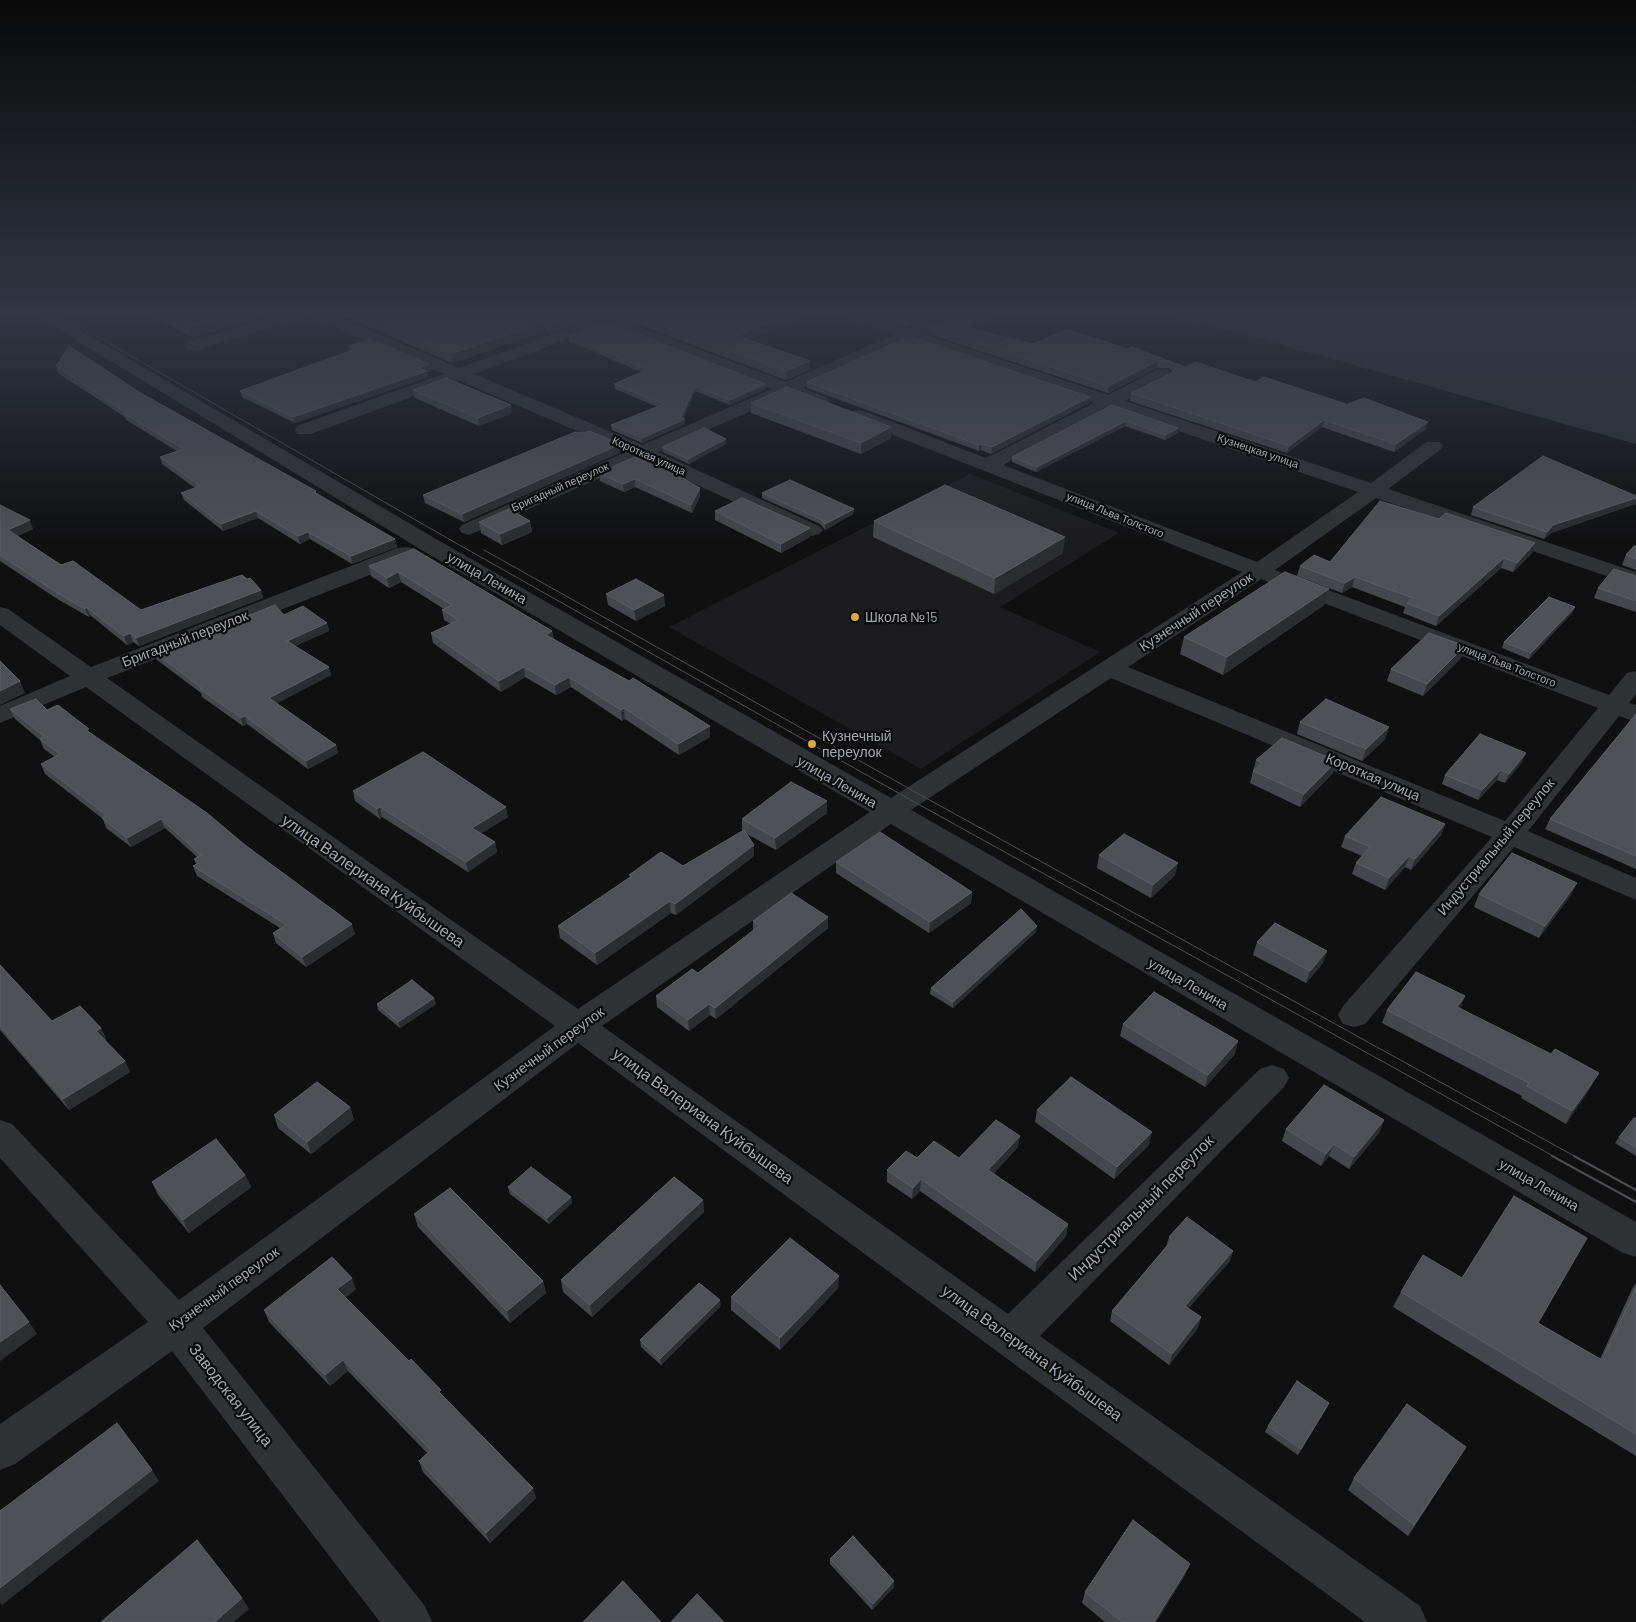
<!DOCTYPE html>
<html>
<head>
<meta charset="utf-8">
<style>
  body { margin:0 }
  canvas { display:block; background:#101011 }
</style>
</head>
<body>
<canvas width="1636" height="1622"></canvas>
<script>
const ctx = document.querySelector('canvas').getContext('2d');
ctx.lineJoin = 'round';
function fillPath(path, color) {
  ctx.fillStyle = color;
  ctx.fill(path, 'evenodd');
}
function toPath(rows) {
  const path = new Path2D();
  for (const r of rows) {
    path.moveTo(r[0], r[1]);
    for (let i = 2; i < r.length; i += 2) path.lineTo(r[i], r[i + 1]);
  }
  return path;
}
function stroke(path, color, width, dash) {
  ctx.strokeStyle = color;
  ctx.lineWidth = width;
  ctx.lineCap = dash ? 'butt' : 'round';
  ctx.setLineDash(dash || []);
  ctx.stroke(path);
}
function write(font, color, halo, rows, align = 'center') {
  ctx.font = font + ' Barlow,sans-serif';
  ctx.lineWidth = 4.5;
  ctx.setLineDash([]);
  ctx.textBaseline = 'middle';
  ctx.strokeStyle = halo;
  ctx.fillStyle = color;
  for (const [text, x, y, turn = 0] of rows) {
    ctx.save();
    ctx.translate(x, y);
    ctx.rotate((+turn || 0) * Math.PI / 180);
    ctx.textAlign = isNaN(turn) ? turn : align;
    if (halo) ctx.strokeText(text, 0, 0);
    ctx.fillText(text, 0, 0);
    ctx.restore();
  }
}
const built = toPath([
  [970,474,1119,533,1000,607,1100,652,921,769,669,627]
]);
const water = toPath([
  [1161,315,1636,315,1636,444,1246,335]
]);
const minor = toPath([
  [35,315,54,315,436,539,891,798,1242,572,852,419,849,415,852,411,864,411,986,458,1094,403,910,340,802,388,826,397,829,401,826,405,814,405,787,395,658,452,819,526,823,530,819,534,812,536,805,534,642,460,469,535,462,533,459,529,462,525,626,452,458,380,311,434,297,434,295,430,297,426,443,374,314,318,312,315,333,315,459,368,592,320,586,315,624,315,621,320,786,382,894,335,845,318,843,315,866,315,908,329,940,315,961,315,959,318,924,334,1108,395,1157,370,1169,370,1172,374,1169,378,1125,401,1371,483,1426,442,1440,442,1443,446,1440,450,1388,489,1636,572,1636,586,1376,498,1275,570,1609,695,1627,673,1636,671,1636,694,1629,703,1636,705,1636,722,1619,716,1528,831,1636,878,1636,900,1514,847,1365,1024,1354,1027,1343,1024,1338,1015,1343,1006,1492,837,1111,678,911,810,1636,1222,1636,1257,1623,1253,891,824,602,1026,1008,1314,1260,1069,1272,1065,1284,1069,1289,1078,1284,1087,1040,1336,1420,1606,1427,1622,1365,1622,578,1043,203,1328,425,1606,432,1622,380,1622,172,1351,15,1464,0,1470,0,1424,148,1322,0,1158,0,1120,12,1124,179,1300,555,1026,86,687,0,723,0,706,70,676,0,625,0,607,8,609,91,667,397,548,405,547,413,548,416,553,413,558,107,678,578,1009,870,812,420,549,35,315],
  [606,325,772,389,642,445,474,374,606,325],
  [1111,408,1358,492,1257,562,1003,465,1111,408],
  [1261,579,1598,708,1505,821,1128,667,1261,579],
  [279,315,303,315,301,318,199,350,187,350,185,346,187,342,279,315]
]);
const tramFar1 = toPath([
  [60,315,440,534,909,799,1555,1157],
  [484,550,917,793,1576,1157]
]);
const tram = toPath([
  [1552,1156,1636,1202],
  [1574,1156,1636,1190]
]);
const wall = toPath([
  [149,315,264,315,192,337],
  [343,315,588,315,588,319,551,333,546,331,452,363],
  [623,315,806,315,749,340,810,361,810,370,786,380,624,319],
  [875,315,936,315,908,327,875,316],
  [990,319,973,329,1033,344,1127,349,1132,347,1185,367,1255,382,1345,405,1426,429,1394,452,1322,427,1287,453,1130,401,1131,393,1171,373,1172,372,1169,368,1156,368,1108,393,929,334,929,327],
  [569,336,766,389,730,405,695,391,683,418,685,424,642,443,612,430,611,425,658,407,615,389,614,384,641,372,569,341],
  [349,346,431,371,427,372,428,377,295,423,242,397,240,391,350,351],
  [56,366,144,395,316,491,316,494,395,539,397,547,352,564,310,539,300,544,258,518,223,531,184,500,181,493,195,488,162,464,160,457,177,451,126,420,125,417,58,373],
  [807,382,1089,403,991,454,981,450,979,451,807,388],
  [413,390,512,413,479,426,415,398],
  [751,403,891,438,861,454,751,413],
  [1112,405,1178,428,1178,433,1165,440,1125,426,1036,472,1012,462,1012,457],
  [726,444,689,464,663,452,662,447],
  [621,452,464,522,425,503,423,495],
  [669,471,700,496,692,513,635,487,624,492,600,481,599,473],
  [762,493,854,509,853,514,825,530,820,524,762,498],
  [1636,496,1636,502,1635,504,1551,533,1544,539,1471,515,1473,507],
  [0,505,33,529,17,536,61,565,141,610,261,590,263,598,139,646,133,642,127,645,90,615,89,617,59,600,0,561],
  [715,511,810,537,781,553,715,520],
  [530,521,532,532,502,545,481,533,479,522],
  [874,521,1063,553,994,594,873,537],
  [1636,547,1636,570,1622,565,1626,555],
  [414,549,552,631,554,639,710,737,679,755,625,719,622,721,571,687,556,695,525,677,501,692,433,643,431,633,451,624,444,620,442,610,444,609,401,582,389,588,371,576,369,566],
  [1532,553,1513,572,1501,568,1436,626,1403,613,1405,607,1352,587,1342,593,1297,576,1300,566,1330,562],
  [1636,576,1636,612,1594,598,1598,588],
  [1329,589,1324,605,1223,675,1180,654,1184,637],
  [606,594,665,606,636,621,608,605],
  [1573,612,1529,659,1502,648,1504,642],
  [284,615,327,623,329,631,295,646,331,675,277,703,336,745,338,753,308,769,247,724,243,726,202,697,201,693,157,660,155,653],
  [1465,646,1461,658,1423,696,1387,681,1391,669],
  [10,709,47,710,90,733,245,845,355,934,306,967,276,943,273,933,280,928,197,876,193,866,196,864,194,859,197,857,165,828,131,847,106,828,103,819,45,774,41,764,55,757,44,749,40,740,15,719],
  [1636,714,1636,869,1545,829,1550,819],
  [1300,722,1389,727,1385,739,1362,761,1297,734],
  [1256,760,1337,761,1333,773,1300,807,1250,783],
  [1522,762,1505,783,1497,780,1478,800,1442,784,1445,775],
  [353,791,508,817,481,833,495,842,497,852,468,872,382,817,380,819,355,801],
  [827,813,776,850,747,834,754,856,676,915,671,913,597,965,560,938,558,926,630,877,629,875,683,866,742,832,742,819],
  [1445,824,1441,835,1411,870,1405,867,1385,890,1352,874,1356,863,1362,856,1341,847,1345,836],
  [1099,855,1175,875,1151,898,1097,868],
  [836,862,972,892,971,903,929,933,836,873],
  [1479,894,1571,895,1539,938,1474,907],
  [753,921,828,928,716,1019,710,1015,689,1031,657,1007,656,996,698,973,753,931],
  [1036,932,953,1008,930,994,931,988],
  [1257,942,1323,963,1306,983,1253,955],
  [0,965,52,1021,101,1028,106,1039,105,1040,125,1061,130,1072,69,1110,0,1030],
  [1465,996,1460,1008,1592,1085,1566,1124,1521,1098,1522,1096,1382,1023,1387,1010],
  [434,998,436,1004,400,1028,378,1010,377,1004],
  [1123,1024,1235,1054,1205,1087,1120,1036],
  [350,1107,354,1120,311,1154,278,1128,274,1115],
  [1037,1110,1149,1145,1114,1179,1035,1122],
  [1636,1119,1636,1156,1615,1143,1619,1137],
  [1384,1120,1379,1133,1349,1169,1329,1156,1321,1166,1282,1141,1286,1129],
  [1018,1147,993,1174,1068,1224,1066,1236,1035,1272,920,1191,912,1199,887,1182,887,1170,917,1158,959,1158],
  [245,1175,251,1187,189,1233,158,1195,152,1182],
  [508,1187,571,1197,572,1203,549,1224,510,1194],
  [703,1200,704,1212,592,1317,563,1292,561,1280],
  [414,1214,543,1281,546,1293,510,1323,418,1227],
  [1169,1237,1230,1261,1188,1308,1201,1317,1198,1328,1169,1365,1110,1321,1112,1311,1166,1247],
  [839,1276,838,1288,780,1350,731,1310,731,1297],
  [1636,1283,1636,1456,1393,1307,1401,1292,1538,1323,1600,1359,1633,1287],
  [356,1289,345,1298,443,1396,536,1498,490,1543,423,1472,419,1461,427,1453,348,1371,330,1386,269,1322,264,1310],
  [721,1306,661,1365,641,1347,640,1340],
  [1329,1403,1326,1409,1298,1455,1265,1432,1268,1426],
  [1459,1458,1408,1536,1348,1490,1354,1478],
  [830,1559,894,1587,872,1610,830,1564],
  [1185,1575,1156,1622,1105,1622,1082,1603,1085,1592]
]);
const shadedWall = toPath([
  [233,315,264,315,192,337,189,328],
  [576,315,588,315,588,319,551,333,550,324],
  [787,315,806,315,738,345,738,336],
  [921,315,936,315,908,327,908,320],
  [987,315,990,315,990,319,965,334,965,327],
  [545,322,546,331,452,363,451,354],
  [810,361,810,370,786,380,786,371],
  [1157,361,1156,368,1108,393,1109,386],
  [429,364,431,371,427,372,428,377,295,423,293,417],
  [766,384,766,389,730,405,730,400],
  [695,386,695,391,683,420,685,419,685,424,642,443,642,438,681,417],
  [1090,397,1089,403,991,454,992,447],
  [511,405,512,413,479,426,478,418],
  [1324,420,1322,427,1287,453,1289,446],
  [1126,421,1125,426,1036,472,1037,467],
  [1428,422,1426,429,1394,452,1396,444],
  [891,427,891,438,861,454,861,443],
  [1178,428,1178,433,1165,440,1166,435],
  [726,439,726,444,689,464,688,459],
  [621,444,621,452,464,522,462,514],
  [982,444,981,450,979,451,979,445],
  [635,479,635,487,624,492,623,484],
  [700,488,700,496,692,513,691,505],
  [1636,498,1636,502,1635,504,1551,533,1544,539,1547,532,1553,525],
  [854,509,853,514,825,530,825,524],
  [256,511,258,518,223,531,221,524],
  [30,520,33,529,11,538,8,530],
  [530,521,532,532,502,545,500,534],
  [810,528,810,537,781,553,781,544],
  [308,532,310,539,300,544,298,536],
  [1065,537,1063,553,994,594,995,578],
  [395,539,397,547,352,564,351,556],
  [1535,543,1532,553,1513,572,1517,563],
  [1504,558,1501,568,1436,626,1439,616],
  [398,572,401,582,389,588,387,578],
  [1355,577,1352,587,1342,593,1345,583],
  [1329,589,1324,605,1223,675,1227,657],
  [261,590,263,598,139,646,136,638],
  [664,595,665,606,636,621,634,610],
  [86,607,90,615,89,617,85,609],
  [1575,607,1573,612,1529,659,1531,653],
  [327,623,329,631,290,648,287,641],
  [552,631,554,642,546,635],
  [130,633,133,642,127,645,124,636],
  [1465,646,1461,658,1423,696,1427,684],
  [329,667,331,675,272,706,269,698],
  [524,667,525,677,501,692,499,681],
  [569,677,571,687,556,695,555,685],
  [20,681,25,693,0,705,0,691],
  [624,708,625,719,622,721,621,710],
  [245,716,247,724,243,726,241,718],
  [710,726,710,737,679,755,678,744],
  [1389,727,1385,739,1362,761,1366,749],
  [336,745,338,753,308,769,306,761],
  [1526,753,1522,762,1505,783,1509,774],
  [1337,761,1333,773,1300,807,1304,794],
  [1501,770,1497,780,1478,800,1482,790],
  [827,801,827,813,776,850,775,838],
  [380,807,382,817,380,819,377,809],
  [506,807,508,817,474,838,472,828],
  [161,819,165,828,131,847,127,838],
  [1445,824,1441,835,1411,870,1415,859],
  [495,842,497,852,468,872,466,862],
  [754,845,754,856,676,915,675,904],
  [1409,856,1405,867,1385,890,1389,878],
  [1178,863,1175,875,1151,898,1153,885],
  [1577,883,1571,895,1539,938,1545,926],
  [972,892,971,903,929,933,930,922],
  [670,901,671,913,597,965,595,953],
  [828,917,828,928,716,1019,715,1008],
  [352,924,355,934,306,967,302,957],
  [1037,926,1036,932,953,1008,953,1002],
  [1327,951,1323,963,1306,983,1310,971],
  [1465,996,1460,1008,1457,1007],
  [434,998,436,1004,400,1028,398,1022],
  [709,1004,710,1015,689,1031,688,1020],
  [101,1028,106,1039,101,1042,96,1031],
  [1238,1041,1235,1054,1205,1087,1208,1075],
  [125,1061,130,1072,69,1110,63,1099],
  [1599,1073,1592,1085,1566,1124,1572,1111],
  [350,1107,354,1120,311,1154,307,1142],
  [1384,1120,1379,1133,1349,1169,1354,1157],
  [1152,1132,1149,1145,1114,1179,1117,1167],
  [1020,1136,1018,1147,986,1182,988,1170],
  [1334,1144,1329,1156,1321,1166,1326,1154],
  [245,1175,251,1187,189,1233,183,1220],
  [921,1179,920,1191,912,1199,913,1188],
  [571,1197,572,1203,549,1224,547,1218],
  [703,1200,704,1212,592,1317,590,1305],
  [1068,1224,1066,1236,1035,1272,1037,1261],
  [1233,1251,1230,1261,1182,1316,1185,1306],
  [839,1276,838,1288,780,1350,780,1338],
  [352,1278,356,1289,342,1301,337,1289],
  [543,1281,546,1293,510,1323,507,1311],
  [720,1300,721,1306,661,1365,660,1359],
  [1201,1317,1198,1328,1169,1365,1172,1354],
  [29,1322,37,1334,0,1361,0,1342],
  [343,1360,348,1371,330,1386,325,1375],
  [1329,1403,1326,1409,1298,1455,1301,1449],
  [152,1470,159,1481,2,1605,0,1603,0,1588],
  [533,1488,536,1498,490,1543,486,1533],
  [1190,1564,1185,1575,1156,1622,1154,1622],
  [894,1581,894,1587,872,1610,873,1604],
  [242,1598,249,1609,234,1622,215,1622]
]);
const building = toPath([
  [163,315,233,315,189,328,163,315],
  [361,315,576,315,550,324,545,322,451,354,361,315],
  [634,315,787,315,738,336,810,361,786,371,634,315],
  [891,315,921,315,908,320,891,315],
  [957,315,987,315,965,327,1033,344,1067,329,1127,349,1132,347,1185,367,1196,362,1255,382,1264,377,1346,404,1343,406,1364,398,1428,422,1396,444,1324,420,1289,446,1131,393,1171,373,1175,367,1170,361,1157,361,1109,386,929,327,957,315],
  [606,322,766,384,730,400,695,386,681,417,685,419,642,438,611,425,664,404,614,384,647,370,569,336,606,322],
  [910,336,1090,397,992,447,982,444,979,445,807,382,910,336],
  [370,339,429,364,419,368,427,371,293,417,240,391,355,349,349,346,370,339],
  [69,346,144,395,316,491,314,492,395,539,351,556,308,532,298,536,256,511,221,524,181,493,200,486,160,457,184,449,124,414,126,413,56,366,69,346],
  [446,378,511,405,478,418,413,390,446,378],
  [787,387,891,427,861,443,751,403,787,387],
  [1112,405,1178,428,1166,435,1126,421,1037,467,1012,457,1112,405],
  [704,428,726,439,688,459,662,447,704,428],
  [589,431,621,444,462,514,423,495,575,432,583,433,589,431],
  [641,454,669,467,665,468,700,488,691,505,635,479,623,484,599,473,641,454],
  [1543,456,1636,496,1636,498,1553,525,1547,532,1473,507,1543,456],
  [790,480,854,509,825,524,820,519,762,493,790,480],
  [945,485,1065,537,995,578,874,521,945,485],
  [742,498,810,528,781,544,715,511,742,498],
  [1380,501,1439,519,1446,513,1535,543,1517,563,1504,558,1439,616,1407,603,1413,598,1355,577,1345,583,1300,566,1314,555,1330,562,1380,501],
  [0,505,30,520,8,530,61,565,73,561,141,610,242,575,247,579,250,578,261,590,136,638,130,633,124,636,86,607,85,609,56,592,0,555,0,505],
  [509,509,530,521,500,534,479,522,509,509],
  [1634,546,1636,547,1636,559,1626,555,1634,546],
  [414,549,552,631,546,635,629,681,633,678,710,726,678,744,624,708,621,710,569,677,555,685,524,667,499,681,431,633,459,620,442,610,452,605,398,572,387,578,369,566,414,549],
  [1614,569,1636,576,1636,601,1598,588,1614,569],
  [1285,572,1329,589,1227,657,1184,637,1285,572],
  [636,579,664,595,634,610,606,594,636,579],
  [1549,597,1575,607,1531,653,1504,642,1549,597],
  [275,605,284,615,303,606,327,623,287,641,329,667,269,698,336,745,306,761,245,716,241,718,200,689,202,688,155,653,275,605],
  [1429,633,1465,646,1427,684,1391,669,1429,633],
  [0,661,20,681,0,691,0,661],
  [36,699,47,710,58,705,89,729,86,730,207,813,245,845,352,924,302,957,273,933,287,925,193,866,199,863,194,859,201,855,161,819,127,838,102,818,107,816,41,764,60,754,40,739,45,737,10,709,36,699],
  [1326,699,1389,727,1366,749,1300,722,1326,699],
  [1636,714,1636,856,1550,819,1636,714],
  [1480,734,1526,753,1509,774,1501,770,1482,790,1445,775,1480,734],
  [1282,738,1337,761,1304,794,1253,771,1262,763,1256,760,1282,738],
  [423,752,506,807,472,828,495,842,466,862,380,807,377,809,353,791,423,752],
  [791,782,827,801,775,838,742,819,791,782],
  [1381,797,1445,824,1415,859,1409,856,1389,878,1356,863,1370,847,1345,836,1381,797],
  [744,830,754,845,675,904,670,901,595,953,558,926,632,876,629,875,661,852,683,866,744,830],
  [880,832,972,892,930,922,836,862,880,832],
  [1124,834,1178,863,1153,885,1099,855,1124,834],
  [1512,853,1577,883,1545,926,1479,894,1512,853],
  [791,893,828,917,715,1008,709,1004,688,1020,656,996,692,969,698,973,759,926,753,921,791,893],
  [1021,909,1037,926,953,1002,931,988,1021,909],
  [1275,923,1327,951,1310,971,1257,942,1275,923],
  [0,965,52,1021,80,1006,101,1028,96,1031,125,1061,63,1099,0,1026,0,965],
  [1416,972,1465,996,1457,1007,1551,1054,1555,1049,1599,1073,1572,1111,1527,1086,1529,1083,1387,1010,1416,972],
  [412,980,434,998,398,1022,377,1004,412,980],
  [1154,992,1238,1041,1208,1075,1123,1024,1154,992],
  [1071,1077,1152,1132,1117,1167,1037,1110,1071,1077],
  [317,1082,350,1107,307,1142,274,1115,317,1082],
  [1324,1085,1384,1120,1354,1157,1334,1144,1326,1154,1286,1129,1324,1085],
  [1634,1118,1636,1119,1636,1148,1619,1137,1634,1118],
  [996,1120,1020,1136,988,1170,1068,1224,1037,1261,921,1179,913,1188,887,1170,906,1151,917,1158,934,1141,959,1158,996,1120],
  [216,1139,245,1175,183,1220,152,1182,216,1139],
  [531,1167,571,1197,547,1218,508,1187,531,1167],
  [674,1177,703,1200,590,1305,561,1280,674,1177],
  [450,1188,543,1281,507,1311,414,1214,450,1188],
  [1514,1196,1587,1238,1538,1323,1602,1360,1636,1288,1636,1434,1401,1292,1423,1255,1462,1278,1514,1196],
  [1187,1217,1233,1251,1185,1306,1201,1317,1172,1354,1112,1311,1172,1240,1169,1237,1187,1217],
  [790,1238,839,1276,780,1338,731,1297,790,1238],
  [332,1257,352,1278,337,1289,409,1361,411,1359,441,1390,439,1392,533,1488,486,1533,419,1461,431,1450,343,1360,325,1375,264,1310,332,1257],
  [699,1283,720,1300,660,1359,640,1340,699,1283],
  [0,1285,29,1322,0,1342,0,1285],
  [1297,1381,1329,1403,1301,1449,1268,1426,1297,1381],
  [1407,1404,1466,1447,1414,1525,1354,1478,1407,1404],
  [117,1423,152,1470,0,1588,0,1511,117,1423],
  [1133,1520,1190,1564,1154,1622,1122,1622,1085,1592,1133,1520],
  [853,1536,894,1581,873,1604,830,1559,853,1536],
  [197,1540,242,1598,215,1622,101,1622,197,1540],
  [623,1581,661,1622,583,1622,623,1581],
  [697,1594,724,1622,671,1622,697,1594]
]);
const markers = [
  [855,617,5,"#dfa939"],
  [812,744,5,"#dfa939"]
];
const farStreetnames = [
  ["Кузнецкая улица",1258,451,19],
  ["Короткая улица",649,456,24],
  ["Бригадный переулок",560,487,-24],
  ["улица Льва Толстого",1115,515,22],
  ["улица Льва Толстого",1507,665,21]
];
const streetNames = [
  ["улица Ленина",487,578,30],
  ["Кузнечный переулок",1196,612,-33],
  ["Бригадный переулок",185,639,-21],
  ["Короткая улица",1373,777,23],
  ["улица Ленина",837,782,30],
  ["Индустриальный переулок",1496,847,-50],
  ["улица Ленина",1188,984,30],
  ["Кузнечный переулок",549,1049,-36],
  ["улица Ленина",1539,1185,30],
  ["Кузнечный переулок",224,1289,-36]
];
const poiNames = [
  ["Школа №15",865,617],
  ["Кузнечный",822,736],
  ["переулок",822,752]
];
const nearStreetnames = [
  ["улица Валериана Куйбышева",373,881,35],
  ["улица Валериана Куйбышева",703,1116,36],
  ["Индустриальный переулок",1141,1208,-45],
  ["улица Валериана Куйбышева",1032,1353,36],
  ["Заводская улица",231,1395,52]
];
fillPath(built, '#1c1c1e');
fillPath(water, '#2a3238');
fillPath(minor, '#313235');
stroke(tramFar1, '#4a4c50', 1);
stroke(tram, '#4a4c50', 2);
fillPath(wall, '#46474c');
fillPath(shadedWall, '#2c2d30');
fillPath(building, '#505156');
stroke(building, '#5d5f64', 1);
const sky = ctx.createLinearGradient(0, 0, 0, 542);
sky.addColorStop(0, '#090909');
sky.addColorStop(0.58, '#313743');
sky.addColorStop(1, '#31374300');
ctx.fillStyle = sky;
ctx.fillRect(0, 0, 1636, 542);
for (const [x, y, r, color] of markers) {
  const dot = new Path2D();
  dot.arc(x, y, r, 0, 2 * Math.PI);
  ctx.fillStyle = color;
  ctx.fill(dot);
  stroke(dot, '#0b0b0c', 2);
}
write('11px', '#a2a6b0', '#0b0b0c', farStreetnames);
write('14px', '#a2a6b0', '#0b0b0c', streetNames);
write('14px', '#a2a6b0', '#0b0b0c', poiNames, 'left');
write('16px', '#a2a6b0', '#0b0b0c', nearStreetnames);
</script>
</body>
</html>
